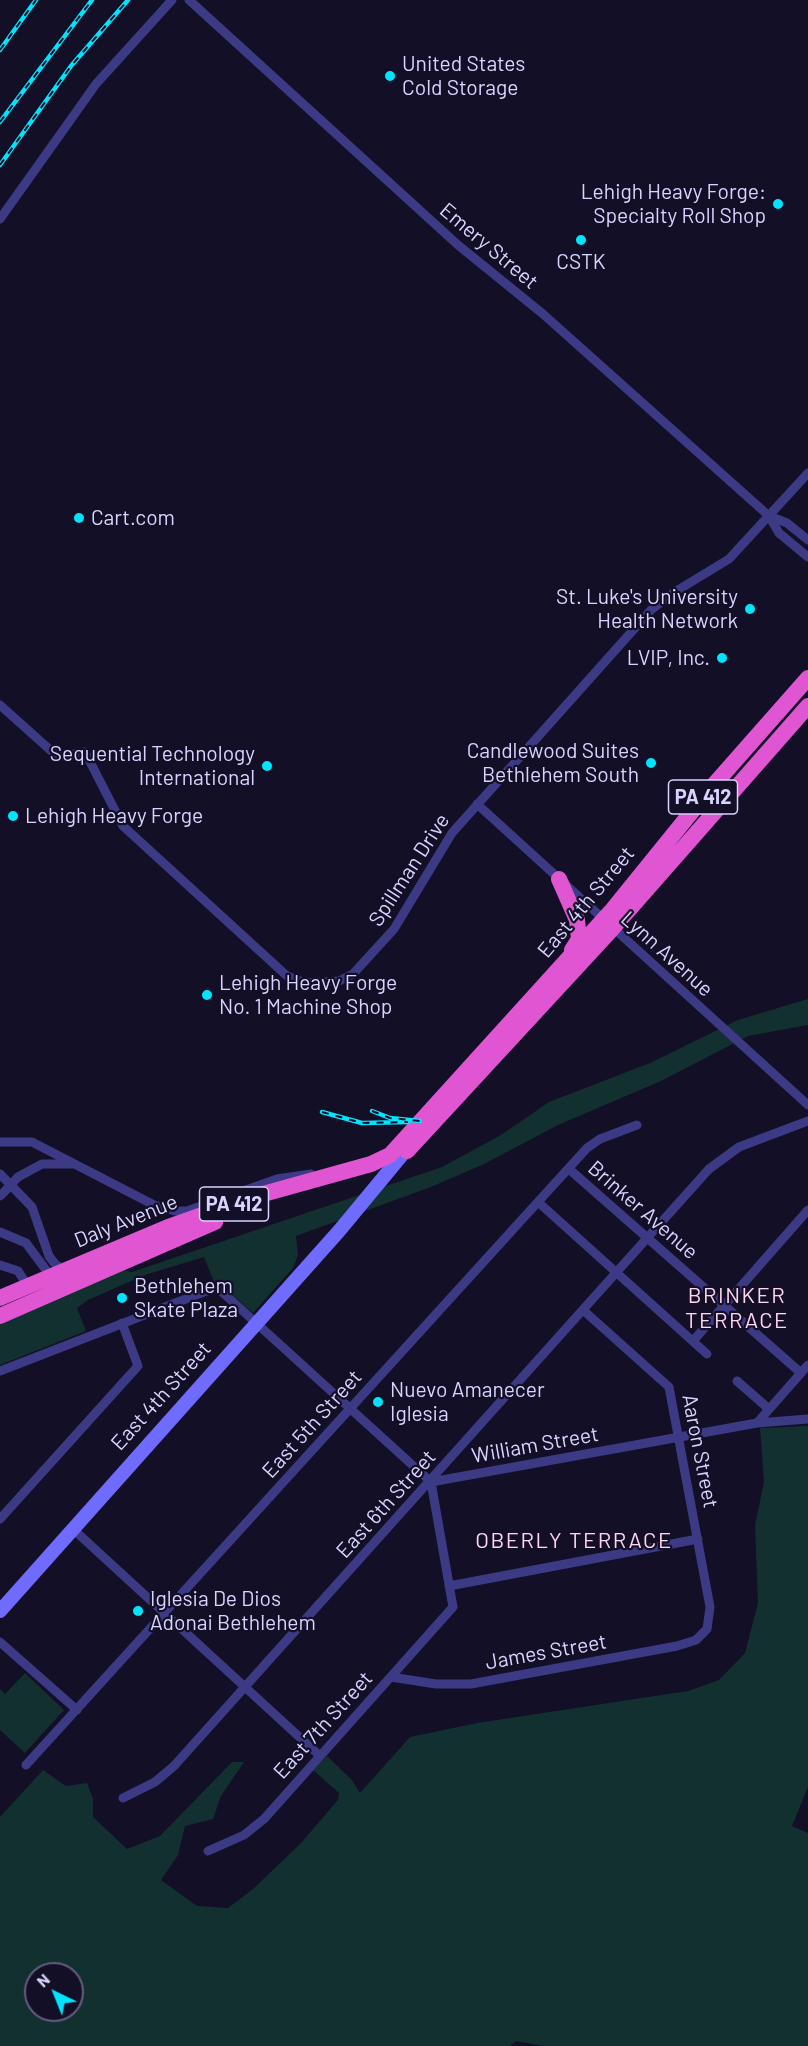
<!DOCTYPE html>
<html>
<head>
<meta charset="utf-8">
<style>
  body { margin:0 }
  #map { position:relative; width:808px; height:2046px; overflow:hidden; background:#130f26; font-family:Barlow,sans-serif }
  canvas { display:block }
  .north { position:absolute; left:24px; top:1962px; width:60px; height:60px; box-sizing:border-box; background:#130f26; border:2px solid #625e7d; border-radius:50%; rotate:317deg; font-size:16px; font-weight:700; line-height:24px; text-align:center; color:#d9d4ff }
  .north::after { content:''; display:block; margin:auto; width:21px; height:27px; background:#00e5ff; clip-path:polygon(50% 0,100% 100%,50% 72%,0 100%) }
</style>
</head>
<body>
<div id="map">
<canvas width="808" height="2046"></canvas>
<div class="north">N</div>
</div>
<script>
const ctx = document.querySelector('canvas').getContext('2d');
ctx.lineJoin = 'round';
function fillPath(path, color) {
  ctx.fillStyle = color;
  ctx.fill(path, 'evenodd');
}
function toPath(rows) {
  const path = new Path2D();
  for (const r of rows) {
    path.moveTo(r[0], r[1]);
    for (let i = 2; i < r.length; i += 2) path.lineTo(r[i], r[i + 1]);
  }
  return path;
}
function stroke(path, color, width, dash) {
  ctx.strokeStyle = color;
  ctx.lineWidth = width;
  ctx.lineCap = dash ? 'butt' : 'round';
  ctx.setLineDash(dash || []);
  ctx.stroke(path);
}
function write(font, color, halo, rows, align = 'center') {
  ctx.font = font + ' Barlow,sans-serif';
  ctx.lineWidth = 4.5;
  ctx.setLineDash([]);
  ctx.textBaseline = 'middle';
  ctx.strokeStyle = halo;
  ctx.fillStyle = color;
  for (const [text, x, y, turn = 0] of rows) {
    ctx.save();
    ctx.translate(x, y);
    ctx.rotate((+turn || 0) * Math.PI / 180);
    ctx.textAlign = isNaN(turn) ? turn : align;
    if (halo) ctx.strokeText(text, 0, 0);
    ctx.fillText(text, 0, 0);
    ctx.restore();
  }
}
const green = toPath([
  [808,999,808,1025,748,1036,661,1081,558,1125,484,1164,431,1187,296,1236,298,1255,293,1268,253,1313,221,1285,214,1282,204,1257,145,1275,88,1300,77,1308,86,1331,0,1365,0,1323,124,1270,132,1272,442,1167,501,1135,549,1102,650,1063,738,1020],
  [808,1426,808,1787,792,1826,808,1833,808,2046,544,2046,516,2041,510,2046,0,2046,0,1817,43,1770,66,1786,87,1783,93,1799,93,1817,127,1849,160,1836,232,1762,244,1762,221,1796,213,1819,185,1826,178,1855,161,1880,197,1906,228,1908,253,1889,301,1843,338,1800,339,1793,313,1770,327,1756,352,1780,360,1793,410,1737,477,1723,688,1691,719,1680,745,1653,758,1603,755,1525,764,1482,760,1428],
  [36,1974,72,1974,72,2010,36,2010],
  [25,1673,64,1710,25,1753,0,1730,0,1689,5,1694]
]);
const minor = toPath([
  [189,0,458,245,543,314,769,516,779,533,808,557],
  [0,219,96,84,172,0],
  [769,516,787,523,808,540],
  [0,705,58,757,85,752,123,826,287,976,305,983,339,981,353,974,394,929,452,833,651,610,673,593,729,559,808,473],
  [477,804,808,1105],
  [0,1142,32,1142,154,1205,175,1211,187,1211,277,1179,311,1174],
  [569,1169,801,1373],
  [0,1174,32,1207,49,1256,55,1264,65,1271],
  [18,1177,42,1164,72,1164],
  [0,1196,7,1189],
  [538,1202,707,1354],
  [0,1232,26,1243,52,1278],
  [0,1265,18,1271,29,1288],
  [693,1341,808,1210],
  [0,1371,214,1288,221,1291,431,1482],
  [737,1381,769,1409],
  [757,1423,808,1365],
  [431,1482,757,1423,808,1419],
  [0,1519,138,1366,122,1323],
  [73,1529,320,1756],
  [449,1586,698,1539],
  [0,1642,77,1710],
  [391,1677,436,1684,471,1684,677,1646,696,1640,707,1629,710,1607,669,1387,583,1310],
  [26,1765,587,1148,600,1139,637,1125],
  [123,1798,155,1782,174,1766,709,1169,739,1147,808,1121],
  [208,1851,244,1835,264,1819,453,1607,431,1482]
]);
const secondary = toPath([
  [0,1611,339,1231,402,1155,403,1142]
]);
const trunk = toPath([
  [559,879,577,920,579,939,572,950],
  [407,1151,612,929,808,706],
  [0,1298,168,1227,256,1196,371,1164,390,1155,613,909,711,788,808,678],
  [0,1316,215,1222]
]);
const rail = toPath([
  [0,50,36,0],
  [0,122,92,0],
  [0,165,71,66,128,0],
  [372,1111,390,1118,420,1121],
  [322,1112,362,1123,408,1122]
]);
const minorBridge = toPath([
  [7,1189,18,1177]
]);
const markers = [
  [390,76,6,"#00e5ff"],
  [778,204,6,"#00e5ff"],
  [581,240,6,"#00e5ff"],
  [79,518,6,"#00e5ff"],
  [750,609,6,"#00e5ff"],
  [722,658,6,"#00e5ff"],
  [651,763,6,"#00e5ff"],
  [267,766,6,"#00e5ff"],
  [13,816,6,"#00e5ff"],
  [207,995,6,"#00e5ff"],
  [122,1298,6,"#00e5ff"],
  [378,1402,6,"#00e5ff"],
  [138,1611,6,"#00e5ff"]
];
const shields = [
  [703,797,69],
  [234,1204,69]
];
const shieldNames = [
  ["PA 412",703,797],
  ["PA 412",234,1204]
];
const poiNames = [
  ["United States",402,64],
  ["Cold Storage",402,88],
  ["Lehigh Heavy Forge:",766,192,"right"],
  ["Specialty Roll Shop",766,216,"right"],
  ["CSTK",581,262,"center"],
  ["Cart.com",91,518],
  ["St. Luke's University",738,597,"right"],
  ["Health Network",738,621,"right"],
  ["LVIP, Inc.",710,658,"right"],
  ["Candlewood Suites",639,751,"right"],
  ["Bethlehem South",639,775,"right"],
  ["Sequential Technology",255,754,"right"],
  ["International",255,778,"right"],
  ["Lehigh Heavy Forge",25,816],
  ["Lehigh Heavy Forge",219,983],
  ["No. 1 Machine Shop",219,1007],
  ["Bethlehem",134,1286],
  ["Skate Plaza",134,1310],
  ["Nuevo Amanecer",390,1390],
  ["Iglesia",390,1414],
  ["Iglesia De Dios",150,1599],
  ["Adonai Bethlehem",150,1623]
];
const streetNames = [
  ["Emery Street",489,246,40],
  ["Spillman Drive",409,870,-57],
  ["East 4th Street",586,902,-50],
  ["Lynn Avenue",667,954,42],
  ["Brinker Avenue",643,1210,41],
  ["Daly Avenue",126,1221,-22],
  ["East 4th Street",161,1396,-48],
  ["East 5th Street",312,1424,-48],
  ["William Street",535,1445,-10],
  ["Aaron Street",700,1451,79],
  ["East 6th Street",386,1504,-48],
  ["James Street",546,1652,-10],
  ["East 7th Street",323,1725,-48]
];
const neighbourhoodNames = [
  ["BRINKER",737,1296],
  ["TERRACE",737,1321],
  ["OBERLY TERRACE",574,1541]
];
fillPath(green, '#12302f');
stroke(minor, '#3d3a85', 9);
stroke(secondary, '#6f6bff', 14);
stroke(trunk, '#e055d1', 16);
stroke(rail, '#00e5ff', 4.5);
stroke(rail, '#130f26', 2, [7]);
stroke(minorBridge, '#3d3a85', 9);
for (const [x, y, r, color] of markers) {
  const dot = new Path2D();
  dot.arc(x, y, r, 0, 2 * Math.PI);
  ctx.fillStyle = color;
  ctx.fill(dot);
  stroke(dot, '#130f26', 2);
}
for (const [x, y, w] of shields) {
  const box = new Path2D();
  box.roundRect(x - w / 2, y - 17, w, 34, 4.5);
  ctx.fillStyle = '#130f26';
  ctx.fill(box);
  stroke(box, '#d9d4ff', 1.5);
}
write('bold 20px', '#d9d4ff', null, shieldNames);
write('21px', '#d9d4ff', '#130f26', poiNames, 'left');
write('21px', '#d9d4ff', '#130f26', streetNames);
ctx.letterSpacing = '1.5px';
write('22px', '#ffd6f0', '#130f26', neighbourhoodNames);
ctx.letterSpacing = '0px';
</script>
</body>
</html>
